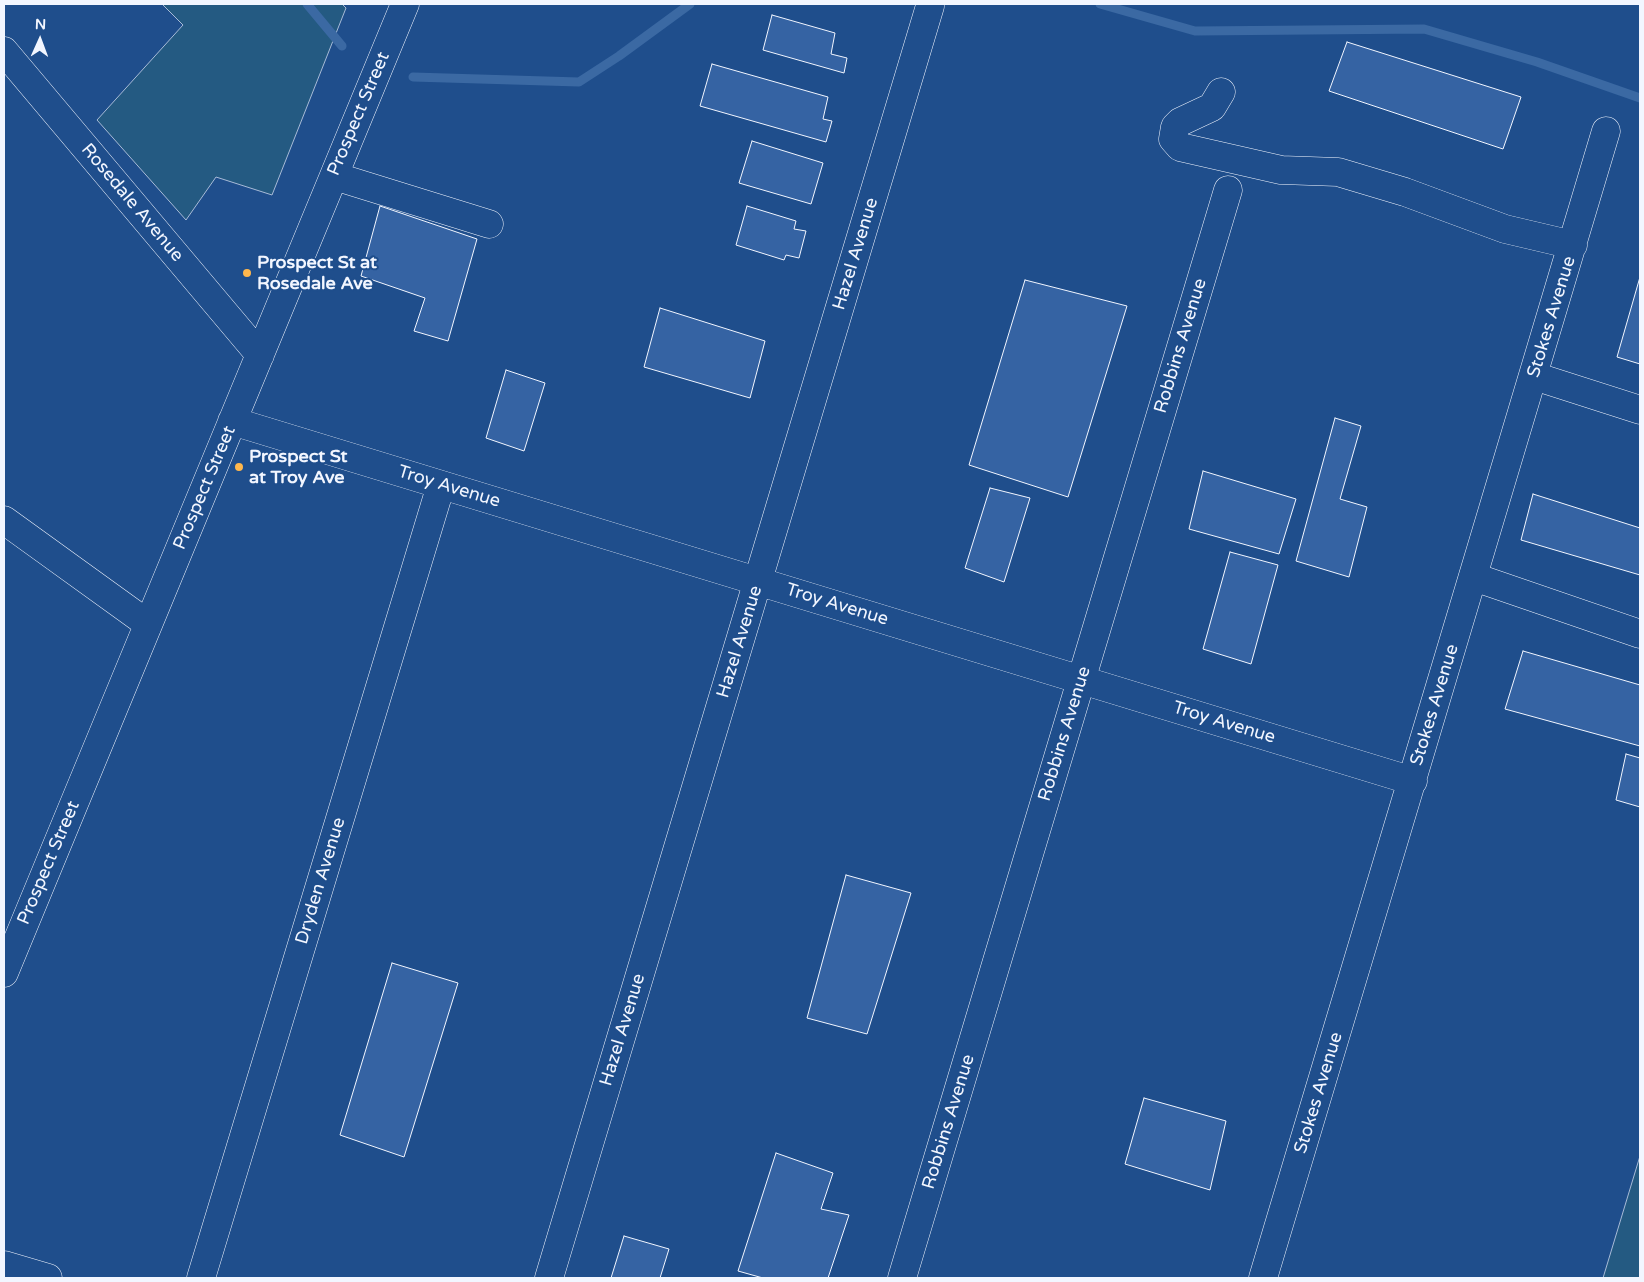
<!DOCTYPE html>
<html>
<head>
<meta charset="utf-8">
<style>
  body { margin:0 }
  #map { position:relative; width:1644px; height:1282px; overflow:hidden; background:#1f4e8c; font-family:"Varela Round",sans-serif }
  canvas { display:block }
  .frame { position:absolute; inset:0; border:5px solid #f2f6ff; pointer-events:none }
  .north { position:absolute; left:15px; top:15px; width:50px; height:50px; -webkit-text-stroke:4px #1f4e8c; paint-order:stroke; rotate:2deg; font-size:14px; font-weight:700; line-height:20px; text-align:center; color:#f2f6ff }
  .north::after { content:''; display:block; margin:auto; width:18px; height:22px; background:#f2f6ff; clip-path:polygon(50% 0,100% 100%,50% 72%,0 100%) }
</style>
</head>
<body>
<div id="map">
<canvas width="1644" height="1282"></canvas>
<div class="frame"></div>
<div class="north">N</div>
</div>
<script>
const ctx = document.querySelector('canvas').getContext('2d');
ctx.lineJoin = 'round';
function fillPath(path, color) {
  ctx.fillStyle = color;
  ctx.fill(path, 'evenodd');
}
function toPath(rows) {
  const path = new Path2D();
  for (const r of rows) {
    path.moveTo(r[0], r[1]);
    for (let i = 2; i < r.length; i += 2) path.lineTo(r[i], r[i + 1]);
  }
  return path;
}
function stroke(path, color, width, dash) {
  ctx.strokeStyle = color;
  ctx.lineWidth = width;
  ctx.lineCap = dash ? 'butt' : 'round';
  ctx.setLineDash(dash || []);
  ctx.stroke(path);
}
function write(font, color, halo, rows, align = 'center') {
  ctx.font = font + ' "Varela Round",sans-serif';
  ctx.lineWidth = 4;
  ctx.setLineDash([]);
  ctx.textBaseline = 'middle';
  ctx.strokeStyle = halo;
  ctx.fillStyle = color;
  for (const [text, x, y, turn = 0] of rows) {
    ctx.save();
    ctx.translate(x, y);
    ctx.rotate((+turn || 0) * Math.PI / 180);
    ctx.textAlign = isNaN(turn) ? turn : align;
    if (halo) ctx.strokeText(text, 0, 0);
    ctx.fillText(text, 0, 0);
    ctx.restore();
  }
}
const green = toPath([
  [162,4,342,4,346,8,272,195,216,177,186,220,97,120,183,25,162,4],
  [1640,1156,1640,1278,1603,1278,1640,1156]
]);
const stream = toPath([
  [307,4,342,46],
  [1100,4,1195,31,1424,29,1537,62,1640,98],
  [413,77,579,82,619,56,690,4]
]);
const building = toPath([
  [772,15,835,33,831,54,847,58,844,73,763,50,772,15],
  [1347,42,1521,97,1503,149,1329,91,1347,42],
  [712,64,828,97,823,119,832,121,826,142,700,106,712,64],
  [752,141,823,163,811,204,739,183,752,141],
  [380,206,477,239,448,341,414,331,425,298,361,276,380,206],
  [747,206,796,221,794,229,806,231,799,258,786,255,784,260,736,245,747,206],
  [1640,277,1640,364,1617,357,1640,277],
  [1025,280,1127,306,1068,497,969,465,1025,280],
  [660,308,765,341,750,398,644,367,660,308],
  [506,370,545,383,524,451,486,438,506,370],
  [1335,418,1361,426,1340,499,1367,507,1349,577,1296,561,1335,418],
  [1203,471,1296,499,1279,554,1189,529,1203,471],
  [990,488,1030,498,1004,582,965,568,990,488],
  [1533,494,1640,528,1640,575,1521,540,1533,494],
  [1230,552,1278,565,1251,664,1203,649,1230,552],
  [1523,651,1640,685,1640,746,1505,709,1523,651],
  [1626,754,1640,758,1640,807,1616,800,1626,754],
  [846,875,911,893,867,1034,807,1018,846,875],
  [392,963,458,983,404,1157,340,1135,392,963],
  [1144,1098,1226,1121,1210,1190,1125,1164,1144,1098],
  [776,1153,833,1173,821,1209,849,1215,828,1278,763,1278,738,1271,776,1153],
  [624,1236,669,1249,660,1278,611,1278,624,1236]
]);
const minor = toPath([
  [4,51,260,355],
  [1221,92,1212,107,1180,122,1175,127,1173,139,1180,147,1281,170,1338,172,1405,192,1505,229,1573,245],
  [334,176,489,224],
  [1534,376,1640,410],
  [232,421,1413,781],
  [4,520,148,624],
  [1474,577,1640,634],
  [4,973,405,4],
  [4,1265,48,1278],
  [201,1278,441,485],
  [549,1278,930,6],
  [902,1278,1228,190],
  [1263,1278,1606,131]
]);
const markers = [
  [247,273,5,"#ffb74d"],
  [239,467,5,"#ffb74d"]
];
const streetNames = [
  ["Prospect Street",359,114,-67],
  ["Rosedale Avenue",132,203,50],
  ["Hazel Avenue",856,254,-73],
  ["Stokes Avenue",1552,317,-73],
  ["Robbins Avenue",1181,346,-73],
  ["Troy Avenue",449,487,17],
  ["Prospect Street",205,488,-67],
  ["Troy Avenue",837,605,17],
  ["Hazel Avenue",740,642,-73],
  ["Stokes Avenue",1435,705,-73],
  ["Troy Avenue",1224,723,17],
  ["Robbins Avenue",1065,734,-73],
  ["Prospect Street",49,863,-67],
  ["Dryden Avenue",321,881,-73],
  ["Hazel Avenue",623,1030,-73],
  ["Stokes Avenue",1319,1093,-73],
  ["Robbins Avenue",949,1122,-73]
];
const poiNames = [
  ["Prospect St at",257,263],
  ["Rosedale Ave",257,284],
  ["Prospect St",249,457],
  ["at Troy Ave",249,478]
];
fillPath(green, '#245a82');
stroke(green, '#a8bbd7', 1);
stroke(stream, '#3b69a3', 9);
fillPath(building, '#3563a3');
stroke(building, '#f2f6ff', 1);
stroke(minor, '#f2f6ff', 29);
stroke(minor, '#1f4e8c', 28);
for (const [x, y, r, color] of markers) {
  const dot = new Path2D();
  dot.arc(x, y, r, 0, 2 * Math.PI);
  ctx.fillStyle = color;
  ctx.fill(dot);
  stroke(dot, '#1f4e8c', 2);
}
write('18px', '#f2f6ff', '#1f4e8c', streetNames);
write('bold 18px', '#f2f6ff', '#1f4e8c', poiNames, 'left');
</script>
</body>
</html>
